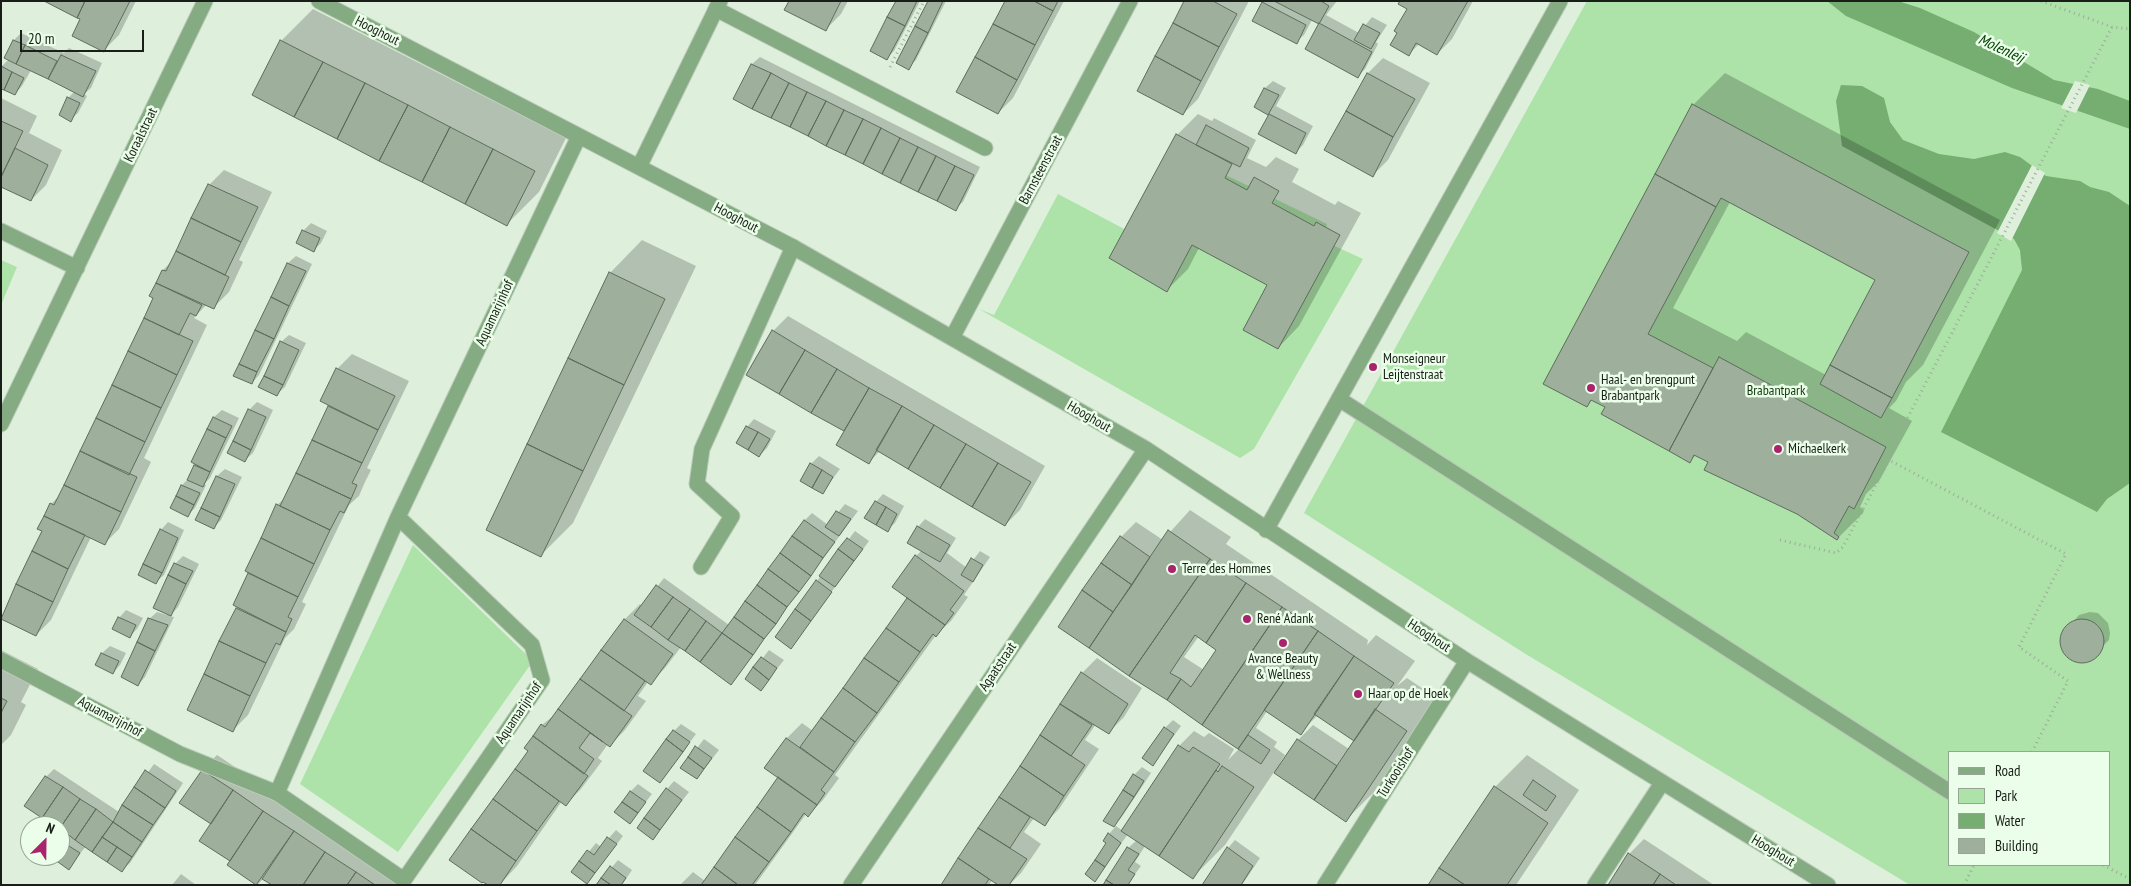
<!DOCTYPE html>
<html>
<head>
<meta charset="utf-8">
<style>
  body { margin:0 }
  #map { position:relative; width:2131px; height:886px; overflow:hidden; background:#def0dc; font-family:"PT Sans Narrow",sans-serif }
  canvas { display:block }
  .frame { position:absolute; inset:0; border:2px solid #191f18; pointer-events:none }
  .legend { position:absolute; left:1948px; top:751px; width:162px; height:115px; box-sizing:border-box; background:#ebfee9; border:1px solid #97a595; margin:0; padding:6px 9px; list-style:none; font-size:15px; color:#191f18 }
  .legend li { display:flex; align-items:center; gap:10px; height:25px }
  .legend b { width:25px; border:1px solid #97a595 }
  .north { position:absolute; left:20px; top:816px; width:50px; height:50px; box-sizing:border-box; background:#ebfee9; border:1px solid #97a595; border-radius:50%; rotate:23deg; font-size:14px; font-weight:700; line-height:20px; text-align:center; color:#191f18 }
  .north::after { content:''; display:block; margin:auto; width:18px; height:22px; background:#a9246d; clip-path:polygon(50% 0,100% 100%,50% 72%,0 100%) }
  .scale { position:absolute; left:20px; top:30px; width:124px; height:22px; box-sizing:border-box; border:2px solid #191f18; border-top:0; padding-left:6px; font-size:15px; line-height:18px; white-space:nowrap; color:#191f18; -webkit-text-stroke:4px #ebfee9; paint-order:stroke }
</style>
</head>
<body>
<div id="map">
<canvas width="2131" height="886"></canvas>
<div class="frame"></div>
<ul class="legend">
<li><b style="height:6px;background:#84ab81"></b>Road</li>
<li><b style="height:14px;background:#ade3a8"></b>Park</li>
<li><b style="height:14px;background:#76ae71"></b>Water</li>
<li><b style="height:14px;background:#9eb09c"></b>Building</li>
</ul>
<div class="north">N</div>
<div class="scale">20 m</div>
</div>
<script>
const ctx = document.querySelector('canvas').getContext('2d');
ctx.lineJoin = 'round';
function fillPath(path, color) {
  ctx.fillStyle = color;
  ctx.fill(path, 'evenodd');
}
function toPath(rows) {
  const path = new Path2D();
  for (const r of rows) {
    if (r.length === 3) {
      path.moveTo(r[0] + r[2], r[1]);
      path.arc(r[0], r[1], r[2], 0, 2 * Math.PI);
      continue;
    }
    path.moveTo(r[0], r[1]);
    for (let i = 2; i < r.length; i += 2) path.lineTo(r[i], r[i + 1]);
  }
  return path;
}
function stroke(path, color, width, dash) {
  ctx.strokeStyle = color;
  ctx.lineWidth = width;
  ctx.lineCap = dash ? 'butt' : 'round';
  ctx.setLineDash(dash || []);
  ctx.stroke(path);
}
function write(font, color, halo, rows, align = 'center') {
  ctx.font = font + ' "PT Sans Narrow",sans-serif';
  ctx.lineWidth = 5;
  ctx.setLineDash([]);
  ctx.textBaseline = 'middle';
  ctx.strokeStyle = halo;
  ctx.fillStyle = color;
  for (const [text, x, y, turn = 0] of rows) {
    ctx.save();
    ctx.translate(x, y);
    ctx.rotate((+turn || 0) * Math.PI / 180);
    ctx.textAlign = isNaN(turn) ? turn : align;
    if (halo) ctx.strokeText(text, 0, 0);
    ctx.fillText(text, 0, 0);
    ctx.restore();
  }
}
const green = toPath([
  [1587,1,2130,1,2130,885,1910,885,1524,653,1304,513],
  [1950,752,2110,752,2110,865,1950,865],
  [1174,150,1327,224,1324,241,1363,259,1254,449,1240,458,979,309,994,315,1058,194,1130,232],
  [1,260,17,267,1,305],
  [413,545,533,661,398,852,300,784]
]);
const water = toPath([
  [1827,1,1898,1,1920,8,1974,32,2054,80,2098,89,2130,101,2130,129,2012,88,1846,16],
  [1841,85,1862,86,1884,98,1890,122,1903,140,1939,154,1974,159,2005,152,2020,157,2046,176,2080,181,2090,187,2109,192,2130,206,2130,483,2107,499,2097,512,1941,432,2022,270,2020,250,2014,239,1842,146,1836,101]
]);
const pier = toPath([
  [2075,81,2090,85,2076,113,2061,108],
  [2032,165,2045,173,2011,241,1997,233]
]);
const shadow = toPath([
  [44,1,136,1,119,35,104,50,81,19],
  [790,1,848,1,841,14,826,29],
  [897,1,920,1,894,51,887,58],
  [929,1,946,1,916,60,908,68],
  [1006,1,1064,1,1013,98,998,113],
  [1185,1,1249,1,1198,99,1183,114],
  [1265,1,1337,1,1326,15,1359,33,1372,17,1387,25,1376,42,1378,44,1365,69,1358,76,1307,48,1321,23,1313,18,1304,35,1296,42,1263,3],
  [1401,1,1473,1,1452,39,1437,54,1419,44,1409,54,1398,33,1409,8],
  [313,9,566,138,539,192,507,224,281,41],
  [21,33,64,53,69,48,102,63,91,88,84,94,87,96,78,113,70,120,68,98,75,91,31,70,22,86,15,94,1,67,9,59,14,40],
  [760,57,980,167,963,202,955,209,735,99,752,64],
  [1383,58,1430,83,1388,160,1373,175,1368,73],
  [1725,73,2000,220,1923,365,1906,382,1896,401,1889,408,1912,421,1879,481,1866,494,1860,507,1864,510,1863,513,1837,539,1798,512,1696,455,1690,461,1603,414,1607,407,1593,399,1587,406,1693,105],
  [1730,202,1877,280,1826,375,1746,332,1737,341,1673,308],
  [1273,81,1286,88,1276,106,1313,126,1303,145,1295,153,1259,134,1270,114,1255,107,1265,88],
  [1,98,37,116,29,133,62,150,46,185,31,200,1,186],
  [1198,114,1212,121,1214,118,1256,140,1247,158,1266,167,1276,157,1299,169,1292,182,1335,205,1338,201,1361,213,1299,326,1278,348,1269,285,1199,248,1188,269,1167,290,1177,135],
  [224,170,272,192,239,260,243,262,229,292,214,307,207,304,194,318,207,325,144,458,151,462,119,529,104,544,91,537,51,620,36,635,1,618,43,530,51,504,61,494,155,297,151,296,163,270,172,261,209,185],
  [311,223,327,231,321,243,313,251,303,231],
  [642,240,696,266,573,523,541,555,487,529,610,273],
  [296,256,312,264,259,375,252,383,235,375,288,263],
  [788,316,1045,466,1020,510,1005,525,880,451,868,463,845,431,748,375,773,331],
  [289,335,306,343,285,387,277,394,281,342],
  [352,354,409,381,367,468,371,470,365,482,359,496,349,505,302,602,306,604,294,629,285,638,248,715,233,730,188,709,238,608,235,605,277,505,287,496,331,404,337,369],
  [257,402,273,410,253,453,245,460,249,410],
  [222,410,239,418,210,478,204,484,206,485,195,508,188,515,182,485,189,478,196,464,193,462,214,417],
  [754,419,776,431,767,448,759,456,747,427],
  [819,456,840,469,823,492,802,481,811,464],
  [225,469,242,477,221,520,214,527,197,519,217,476],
  [883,494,904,506,895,523,887,530,876,502],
  [845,504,858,511,731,683,681,647,665,668,650,683,648,682,638,696,646,701,625,730,610,745,608,744,598,758,602,761,581,789,566,804,562,801,517,866,502,882,451,859,529,751,526,748,542,725,559,711,625,619,640,604,642,606,664,578,729,625,805,520,812,513,828,525],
  [1190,510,1231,537,1226,544,1368,640,1367,645,1376,635,1415,661,1397,686,1407,678,1438,699,1378,788,1346,820,1274,772,1225,845,1193,877,1145,846,1135,862,1141,866,1127,885,1128,848,1137,840,1128,834,1095,880,1109,834,1116,826,1123,831,1179,746,1194,731,1204,737,1209,733,1234,749,1228,760,1240,748,1060,627,1121,537,1136,522,1163,540],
  [1199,636,1218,650,1204,670,1184,657],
  [1267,711,1300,733,1318,715,1355,740,1349,749,1313,725,1298,740,1282,764,1280,763,1285,755,1274,747,1277,742,1256,728],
  [925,519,956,538,947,553,967,568,980,551,990,557,964,595,968,597,951,621,936,635,835,775,839,778,823,800,808,815,806,814,755,885,680,885,693,872,705,881,780,777,766,767,787,738,802,723,813,731,909,598,916,556,922,550,918,527],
  [168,522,184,530,164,575,156,582,161,530],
  [855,531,869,541,791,647,817,581],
  [183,556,199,564,178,607,170,616,174,617,145,677,138,685,149,619,157,612,167,615,175,564],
  [126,610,143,618,137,629,130,636,119,618],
  [2090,612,2098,613,2108,623,2110,633,2109,640,2090,659,2075,660,2064,650,2062,635,2079,615],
  [110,646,126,653,120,665,113,673,97,664,102,653],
  [1,650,38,669,21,702,26,705,11,735,1,745],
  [769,650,784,660,761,689,746,679],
  [1097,658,1142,688,1124,717,1109,732,1096,724,1085,740,1099,749,1059,809,1044,824,1034,818,1024,832,1041,844,1021,873,1009,885,993,879,989,885,942,885,1082,673],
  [1173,720,1181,726,1153,764,1165,728],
  [681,724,696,734,660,782,674,731],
  [704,739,719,750,697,778,682,768],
  [217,755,412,885,274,885,264,878,258,884,229,865,232,861,212,824,202,770],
  [1527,755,1579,790,1516,885,1430,885,1495,787],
  [154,764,183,783,130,863,122,870,86,846,69,868,50,856,60,856,60,839,66,833,60,826,56,826,46,777,54,769,119,812],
  [1142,767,1151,773,1121,818,1113,826,1134,775],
  [674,781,689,792,653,838,667,789],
  [638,784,652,794,630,822,631,791],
  [616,830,623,836,587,883,572,872,596,843,601,847],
  [1644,839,1714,885,1609,885,1629,854],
  [1235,840,1260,858,1242,885,1204,885,1228,848],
  [618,860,632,870,622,885,597,885],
  [181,874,196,885,172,885]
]);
const building = toPath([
  [44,1,85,1,77,18,44,1],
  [85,1,130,1,104,52,72,36,80,19,77,18,85,1],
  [789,1,841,1,826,31,784,10,789,1],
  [896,1,917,1,905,26,887,17,896,1],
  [928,1,943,1,928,33,915,26,928,1],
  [1005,1,1034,1,1053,11,1035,45,993,24,1005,1],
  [1034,1,1058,1,1053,11,1034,1],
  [1184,1,1213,1,1237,14,1219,47,1173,23,1184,1],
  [1274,1,1321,1,1329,6,1319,24,1274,1],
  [1400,1,1468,1,1437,55,1416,43,1409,56,1390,45,1397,33,1394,31,1407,9,1398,4,1400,1],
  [1262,2,1306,25,1297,44,1252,21,1262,2],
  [887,17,905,26,887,60,870,51,887,17],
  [1173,23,1219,47,1201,81,1155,56,1173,23],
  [1319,23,1372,52,1358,78,1305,49,1319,23],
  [993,24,1035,45,1017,80,975,57,993,24],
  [1363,24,1380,33,1371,49,1354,40,1363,24],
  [915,26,928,33,909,70,896,63,915,26],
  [13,40,25,45,16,64,4,58,13,40],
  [280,40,323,62,294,117,252,95,280,40],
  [25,45,57,61,48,79,16,64,25,45],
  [61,55,96,71,83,97,48,79,61,55],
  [1155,56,1201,81,1183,115,1137,91,1155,56],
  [975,57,1017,80,998,114,956,92,975,57],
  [323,62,365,83,337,139,294,117,323,62],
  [751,64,771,73,752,109,733,99,751,64],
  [1,66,12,72,4,90,1,89,1,66],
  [12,72,24,78,15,95,4,90,12,72],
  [771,73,789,83,771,118,752,109,771,73],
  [1367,73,1415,99,1393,137,1346,111,1367,73],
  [365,83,408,105,379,161,337,139,365,83],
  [789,83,807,92,790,127,771,118,789,83],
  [1264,88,1279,95,1268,115,1254,107,1264,88],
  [807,92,826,101,808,136,790,127,807,92],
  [67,97,80,103,71,122,59,115,67,97],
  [826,101,844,110,826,146,808,136,826,101],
  [1692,104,1969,252,1892,398,1830,365,1875,280,1721,198,1716,207,1655,174,1692,104],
  [408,105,450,127,422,182,379,161,408,105],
  [844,110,863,119,845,155,826,146,844,110],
  [1346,111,1393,137,1373,177,1324,150,1346,111],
  [1269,114,1306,133,1296,154,1258,134,1269,114],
  [863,119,881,128,863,164,845,155,863,119],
  [1,121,23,131,1,177,1,121],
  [1206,125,1249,148,1240,167,1196,145,1206,125],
  [450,127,493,149,465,204,422,182,450,127],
  [881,128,900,138,882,174,863,164,881,128],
  [1176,134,1232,164,1225,178,1247,190,1254,177,1279,191,1272,203,1314,226,1316,222,1340,235,1278,349,1243,330,1267,285,1192,245,1167,292,1109,258,1176,134],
  [900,138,918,147,900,183,882,174,900,138],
  [918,147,936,156,918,192,900,183,918,147],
  [15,148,48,165,31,201,1,187,1,177,15,148],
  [493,149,535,171,507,226,465,204,493,149],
  [936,156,955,166,937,201,918,192,936,156],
  [955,166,974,175,956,211,937,201,955,166],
  [1655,174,1716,207,1648,334,1713,368,1669,451,1601,414,1605,407,1591,400,1587,407,1543,384,1655,174],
  [208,184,258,207,241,242,191,218,208,184],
  [191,218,241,242,225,275,176,251,191,218],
  [302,230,320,238,314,252,296,243,302,230],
  [176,251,229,277,214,309,156,283,162,270,166,271,176,251],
  [287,263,306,271,289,306,271,297,287,263],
  [609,272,665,299,624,385,568,358,609,272],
  [156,283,202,305,196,316,190,313,179,335,144,318,153,298,149,296,156,283],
  [271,297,289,306,274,339,255,330,271,297],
  [144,318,193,341,177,375,128,351,144,318],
  [255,330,274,339,257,372,239,364,255,330],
  [772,330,805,350,779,394,746,375,772,330],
  [280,341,299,350,283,385,264,376,280,341],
  [805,350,837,369,811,413,779,394,805,350],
  [128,351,177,375,161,408,112,385,128,351],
  [1719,357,1886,447,1854,509,1849,506,1834,533,1839,537,1837,540,1797,514,1704,470,1708,462,1694,455,1690,463,1669,451,1719,357],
  [568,358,624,385,583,471,527,444,568,358],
  [239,364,257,372,252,384,233,376,239,364],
  [1830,365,1892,398,1881,418,1820,384,1830,365],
  [336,368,395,396,378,430,320,401,336,368],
  [837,369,869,388,844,431,811,413,837,369],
  [264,376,283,385,277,396,258,387,264,376],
  [112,385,161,408,145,442,96,418,112,385],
  [869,388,902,406,869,464,836,445,869,388],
  [328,406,378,430,362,463,312,440,328,406],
  [902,406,934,425,908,469,876,450,902,406],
  [248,409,266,417,251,450,233,441,248,409],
  [213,417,232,426,226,438,207,429,213,417],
  [96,418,145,442,129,475,80,451,96,418],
  [934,425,966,444,940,488,908,469,934,425],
  [746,426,758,432,748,450,736,443,746,426],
  [207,429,226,438,210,472,191,462,207,429],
  [758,432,770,439,759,457,748,450,758,432],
  [312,440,362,463,352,483,357,485,351,499,296,473,312,440],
  [233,441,251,450,245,462,227,453,233,441],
  [527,444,583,471,541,557,486,530,527,444],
  [966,444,998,463,972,507,940,488,966,444],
  [80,451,137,477,121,512,64,485,80,451],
  [810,463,822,470,812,488,800,481,810,463],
  [998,463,1031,482,1005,526,972,507,998,463],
  [194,465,210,472,203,487,187,480,194,465],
  [822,470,833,477,823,494,812,488,822,470],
  [296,473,351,499,344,513,340,511,330,530,280,506,296,473],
  [216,476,235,484,220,517,201,508,216,476],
  [64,485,121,512,105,545,44,516,50,503,54,505,64,485],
  [181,485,200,493,194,505,176,496,181,485],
  [176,496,194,505,188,517,170,508,176,496],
  [875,501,886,507,876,525,864,518,875,501],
  [276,504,330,530,314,564,261,538,276,504],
  [886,507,897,514,888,532,876,525,886,507],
  [201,508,220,517,214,529,195,520,201,508],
  [836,511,851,519,839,536,825,527,836,511],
  [44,516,85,535,68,569,32,551,42,531,37,529,44,516],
  [804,520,835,542,823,558,792,536,804,520],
  [917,526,950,545,940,562,907,543,917,526],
  [160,529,178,538,162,573,143,564,160,529],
  [1168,530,1210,559,1129,676,1089,648,1168,530],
  [792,536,823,558,811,576,780,553,792,536],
  [1120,536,1150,557,1132,585,1101,563,1120,536],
  [261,538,314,564,298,597,245,571,261,538],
  [847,538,863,549,854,561,838,549,847,538],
  [838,549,854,561,835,587,819,576,838,549],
  [32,551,68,569,53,602,16,584,32,551],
  [780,553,811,576,799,592,768,569,780,553],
  [915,555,964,591,950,610,954,613,945,625,892,587,915,555],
  [971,558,983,565,973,582,961,575,971,558],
  [1210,559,1246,583,1206,643,1195,635,1170,673,1181,679,1167,700,1129,676,1210,559],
  [174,563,193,571,186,584,168,575,174,563],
  [1101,563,1132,585,1113,612,1082,590,1101,563],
  [143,564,162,573,156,584,138,575,143,564],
  [768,569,799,592,787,607,757,585,768,569],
  [248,573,298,597,288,617,292,619,286,632,233,605,248,573],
  [168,575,186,584,171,616,153,608,168,575],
  [816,580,832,592,811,621,795,609,816,580],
  [1246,583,1282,607,1202,725,1167,700,1181,679,1191,687,1216,650,1206,643,1246,583],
  [16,584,53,602,36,636,1,619,16,584],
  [656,585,673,597,651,627,634,615,656,585],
  [757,585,787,607,776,624,745,601,757,585],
  [1082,590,1113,612,1089,648,1058,627,1082,590],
  [673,597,690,609,668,640,651,627,673,597],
  [907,598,945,625,936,637,933,634,920,652,886,628,907,598],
  [745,601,776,624,764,639,734,617,745,601],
  [1282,607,1318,631,1238,749,1202,725,1282,607],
  [236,608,286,632,280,645,276,643,266,663,219,641,236,608],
  [690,609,706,621,685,651,668,640,690,609],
  [795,609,811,621,791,649,775,637,795,609],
  [118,617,136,625,130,638,112,629,118,617],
  [734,617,764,639,753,655,722,633,734,617],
  [148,618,168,625,155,651,137,642,148,618],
  [624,619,673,654,651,685,601,650,624,619],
  [2082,641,22],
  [706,621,722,633,700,662,685,651,706,621],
  [886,628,920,652,899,682,864,658,886,628],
  [1318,631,1354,656,1301,735,1264,710,1318,631],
  [722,633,753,655,731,685,700,662,722,633],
  [219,641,266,663,250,696,204,674,219,641],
  [137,642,155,651,138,686,121,677,137,642],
  [601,650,645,681,624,711,580,679,601,650],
  [101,653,119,661,113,674,95,665,101,653],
  [1354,656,1394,683,1354,741,1314,714,1354,656],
  [761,657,777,668,769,680,753,667,761,657],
  [864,658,899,682,877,713,843,688,864,658],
  [753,667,769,680,761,691,745,679,753,667],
  [1081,672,1128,704,1109,734,1060,704,1081,672],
  [204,674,250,696,233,732,187,710,204,674],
  [580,679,632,716,610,747,558,709,580,679],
  [843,688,877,713,855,742,821,718,843,688],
  [1,698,7,701,1,713,1,698],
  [1060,704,1092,725,1071,756,1040,735,1060,704],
  [558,709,603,742,590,733,579,748,594,759,584,774,533,736,541,724,545,727,558,709],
  [1375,709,1407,731,1346,822,1314,800,1375,709],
  [821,718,855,742,834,772,800,747,821,718],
  [1164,727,1174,734,1153,766,1142,758,1164,727],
  [673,730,690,742,683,752,666,739,673,730],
  [1040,735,1085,765,1064,796,1020,766,1040,735],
  [1248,735,1270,750,1261,764,1238,749,1248,735],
  [533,736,588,776,566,806,515,769,528,751,524,748,533,736],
  [786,738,834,772,821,790,825,793,817,805,764,768,786,738],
  [666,739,683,752,660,783,643,771,666,739],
  [1297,739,1337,766,1314,800,1274,773,1297,739],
  [1178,745,1189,752,1193,747,1220,764,1159,856,1121,831,1178,745],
  [695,746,712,758,704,769,688,757,695,746],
  [688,757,704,769,697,779,680,768,688,757],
  [1020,766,1064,796,1045,826,999,797,1020,766],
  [1222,766,1254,787,1193,879,1159,856,1216,770,1218,772,1222,766],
  [515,769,559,801,537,831,493,799,515,769],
  [145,770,176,791,165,808,134,787,145,770],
  [202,770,233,790,211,824,179,803,202,770],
  [1133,774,1144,781,1134,797,1123,790,1133,774],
  [45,776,63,787,42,818,24,806,45,776],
  [778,777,817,805,808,817,804,813,791,832,757,807,778,777],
  [1533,780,1556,796,1546,811,1523,795,1533,780],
  [1494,786,1548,823,1507,885,1465,885,1439,868,1494,786],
  [63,787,80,799,60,828,60,826,54,826,42,818,63,787],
  [134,787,165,808,153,825,122,805,134,787],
  [666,788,682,800,660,830,644,818,666,788],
  [233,790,263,811,230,861,199,841,233,790],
  [1123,790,1134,797,1114,827,1103,821,1123,790],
  [630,791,646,802,638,813,622,802,630,791],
  [999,797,1030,817,1010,848,978,828,999,797],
  [80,799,96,809,75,840,60,828,80,799],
  [493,799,537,831,516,861,471,829,493,799],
  [622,802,638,813,630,824,614,812,622,802],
  [122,805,153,825,142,842,113,822,122,805],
  [757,807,791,832,769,862,735,837,757,807],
  [96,809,113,822,92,852,75,840,96,809],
  [263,811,294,831,256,885,227,865,263,811],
  [644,818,660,830,653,840,637,828,644,818],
  [113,822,142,842,132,857,102,837,113,822],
  [978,828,1027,859,1009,885,998,885,958,858,978,828],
  [471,829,516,861,500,885,488,885,483,882,482,883,449,860,471,829],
  [294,831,325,852,303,885,272,885,262,879,294,831],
  [1108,833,1121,843,1105,867,1095,860,1106,843,1103,841,1108,833],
  [102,837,117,847,107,862,92,852,102,837],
  [607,837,617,844,595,873,579,861,587,850,594,855,607,837],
  [735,837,769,862,752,885,738,885,714,867,735,837],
  [60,840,69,846,58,862,48,856,60,856,60,840],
  [69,846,80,853,69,870,58,862,69,846],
  [117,847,132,857,122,872,107,862,117,847],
  [1127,847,1139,854,1128,870,1135,874,1128,885,1114,885,1106,880,1127,847],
  [1227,847,1253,866,1241,885,1202,885,1227,847],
  [325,852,356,872,347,885,303,885,325,852],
  [1628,853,1660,874,1653,885,1608,885,1628,853],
  [958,858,989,879,985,885,941,885,958,858],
  [1095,860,1105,867,1095,882,1085,874,1095,860],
  [579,861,595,873,587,884,571,872,579,861],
  [610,866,626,878,621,885,611,885,601,878,610,866],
  [714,867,738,885,701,885,714,867],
  [1439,868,1465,885,1428,885,1439,868],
  [356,872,375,885,347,885,356,872],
  [1660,874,1676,885,1653,885,1660,874],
  [601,878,611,885,596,885,601,878],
  [1106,880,1114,885,1103,885,1106,880]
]);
const path = toPath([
  [2041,1,2112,27,2130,29],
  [890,67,924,1],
  [1800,386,1897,438],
  [1780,540,1836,553,1843,547,1889,460],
  [2032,752,2068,681,2019,647,2066,554,1889,460,1897,438,2112,27],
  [2103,865,2130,879],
  [1964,885,1974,865]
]);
const lane = toPath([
  [716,9,985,148],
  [1339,399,1950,792],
  [701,567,732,516,697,484,702,449,793,247],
  [1,660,180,754,277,793],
  [1595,885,1662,783]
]);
const street = toPath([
  [319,1,793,247,1146,449,1467,661,1828,885],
  [639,167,720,1],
  [1,231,77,268],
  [952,338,1130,1],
  [1,424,205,1],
  [398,517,277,793,404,880,542,680,532,645,398,517,579,136],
  [1266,530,1560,1],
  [851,885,1146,449],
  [1325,885,1467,661]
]);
const markers = [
  [1373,367,5,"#a9246d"],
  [1591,388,5,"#a9246d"],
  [1778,449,5,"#a9246d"],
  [1172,569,5,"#a9246d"],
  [1247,619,5,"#a9246d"],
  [1283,643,5,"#a9246d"],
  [1358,694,5,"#a9246d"]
];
const streetNames = [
  ["Hooghout",377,31,27],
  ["Koraalstraat",141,135,-64],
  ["Barnsteenstraat",1041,170,-62],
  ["Hooghout",736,218,28],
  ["Aquamarijnhof",495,313,-65],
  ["Hooghout",1089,417,30],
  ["Hooghout",1429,636,33],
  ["Agaatstraat",998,667,-56],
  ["Aquamarijnhof",519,713,-56],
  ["Aquamarijnhof",110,717,28],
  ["Turkooishof",1396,773,-58],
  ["Hooghout",1773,851,31]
];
const poiNames = [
  ["Monseigneur",1383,359],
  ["Leijtenstraat",1383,375],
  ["Haal- en brengpunt",1601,380],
  ["Brabantpark",1601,396],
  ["Michaelkerk",1788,449],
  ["Terre des Hommes",1182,569],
  ["René Adank",1257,619],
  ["Avance Beauty",1283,659,"center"],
  ["& Wellness",1283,675,"center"],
  ["Haar op de Hoek",1368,694]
];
const parkNames = [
  ["Brabantpark",1776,391]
];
const waterNames = [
  ["Molenleij",2001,49,25]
];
fillPath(green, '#ade3a8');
fillPath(water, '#76ae71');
fillPath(pier, '#def0dc');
fillPath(shadow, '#0003');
fillPath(building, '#9eb09c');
stroke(building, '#5d6d5c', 1);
stroke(lane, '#bbcab9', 17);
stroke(street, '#bbcab9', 17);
stroke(path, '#9dab9b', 3, [1, 4]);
stroke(lane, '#84ab81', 15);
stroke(street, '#84ab81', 15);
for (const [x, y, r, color] of markers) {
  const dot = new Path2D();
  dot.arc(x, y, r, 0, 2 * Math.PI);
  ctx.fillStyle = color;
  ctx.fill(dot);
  stroke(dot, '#ebfee9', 2);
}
write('14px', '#191f18', '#ebfee9', streetNames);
write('14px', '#191f18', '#ebfee9', poiNames, 'left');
write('14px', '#0f370d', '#ebfee9', parkNames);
write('italic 15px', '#004001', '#ebfee9', waterNames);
</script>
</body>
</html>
